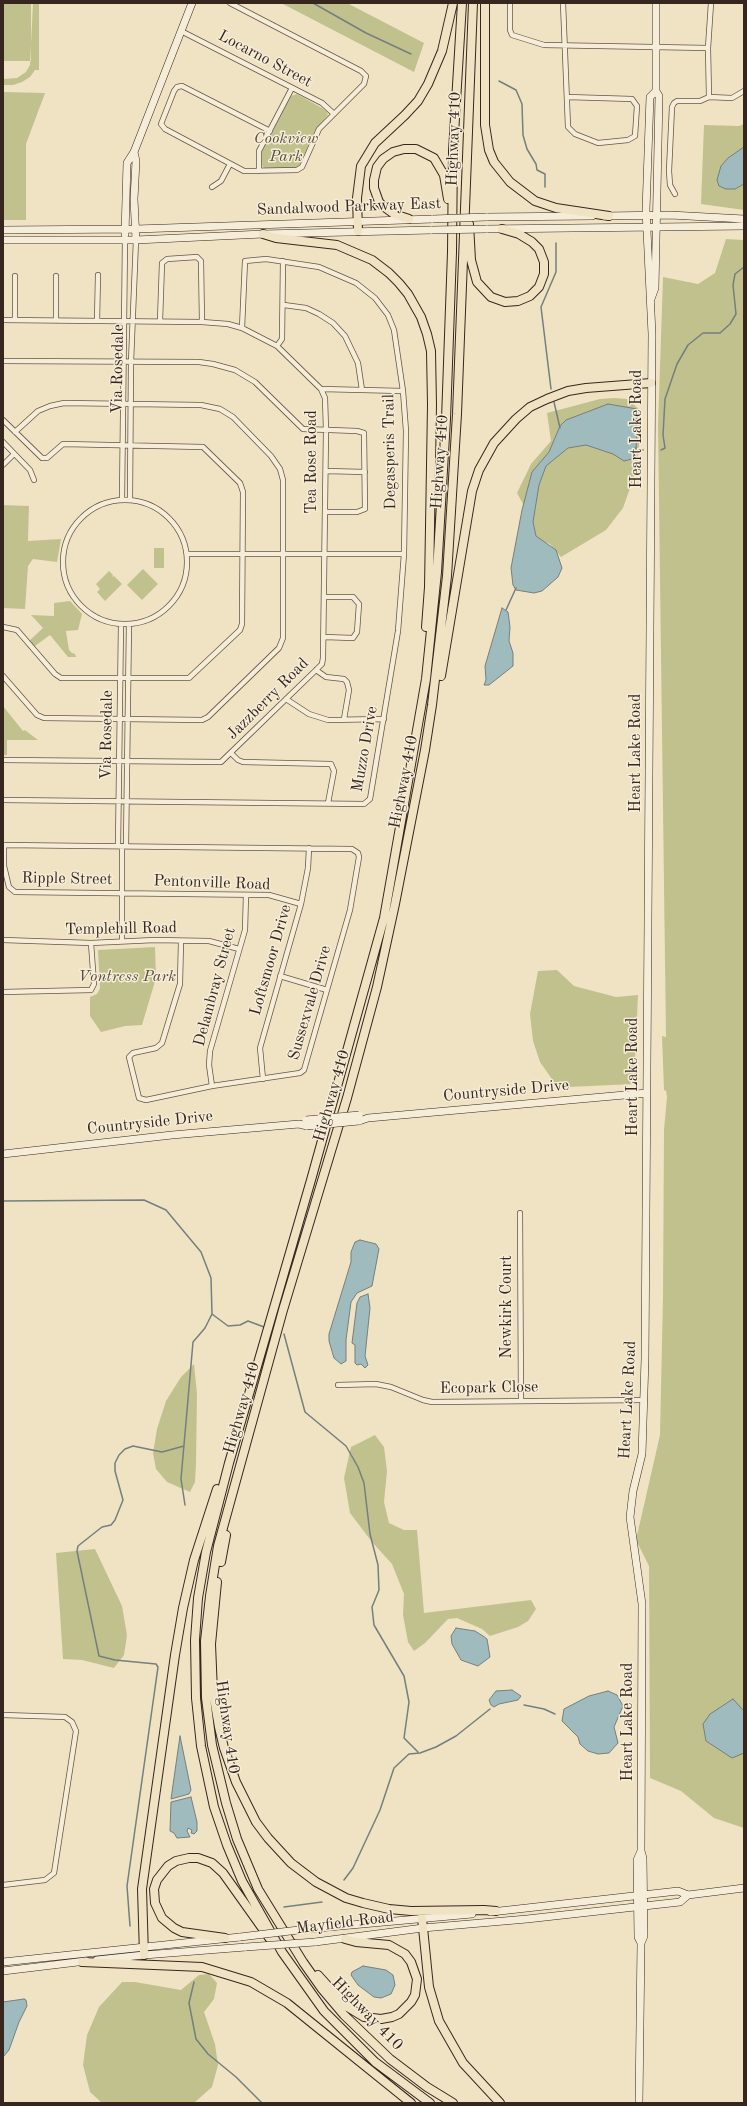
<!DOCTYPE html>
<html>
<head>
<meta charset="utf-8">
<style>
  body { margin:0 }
  #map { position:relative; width:747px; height:2106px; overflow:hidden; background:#f0e3c3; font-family:"Old Standard TT",serif }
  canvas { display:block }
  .frame { position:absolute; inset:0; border:4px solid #37261e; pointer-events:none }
</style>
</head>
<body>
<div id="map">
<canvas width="747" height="2106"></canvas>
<div class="frame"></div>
</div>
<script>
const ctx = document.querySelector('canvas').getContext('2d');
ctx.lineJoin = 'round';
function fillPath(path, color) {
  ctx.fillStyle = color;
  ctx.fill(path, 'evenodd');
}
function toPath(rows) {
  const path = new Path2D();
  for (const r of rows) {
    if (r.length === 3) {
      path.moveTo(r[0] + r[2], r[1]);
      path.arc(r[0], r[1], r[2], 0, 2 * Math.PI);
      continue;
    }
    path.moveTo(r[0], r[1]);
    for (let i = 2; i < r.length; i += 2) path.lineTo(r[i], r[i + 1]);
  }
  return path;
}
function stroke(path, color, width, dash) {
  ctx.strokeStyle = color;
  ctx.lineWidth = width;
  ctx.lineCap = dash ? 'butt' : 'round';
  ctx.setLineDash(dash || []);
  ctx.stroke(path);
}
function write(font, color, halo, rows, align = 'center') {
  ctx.font = font + ' "Old Standard TT",serif';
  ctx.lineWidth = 3;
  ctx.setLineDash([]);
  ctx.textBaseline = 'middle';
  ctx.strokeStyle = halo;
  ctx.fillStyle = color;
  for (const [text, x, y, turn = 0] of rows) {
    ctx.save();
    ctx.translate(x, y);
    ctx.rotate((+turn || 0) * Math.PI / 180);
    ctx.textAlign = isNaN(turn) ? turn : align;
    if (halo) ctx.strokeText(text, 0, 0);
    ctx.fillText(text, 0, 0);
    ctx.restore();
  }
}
const green = toPath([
  [3,3,31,3,31,61,3,61],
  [33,3,39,3,39,70,35,70,30,77,22,82,13,85,3,85,3,79,17,78,26,72,30,65],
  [281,3,347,3,424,43,414,72],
  [3,92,45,93,26,144,26,220,3,220],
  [297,94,322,108,327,112,328,115,315,130,299,166,295,168,264,168,261,164,262,152,291,96],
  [744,124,744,210,701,204,704,125,739,126],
  [726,239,744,240,744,1828,714,1818,681,1791,650,1778,649,1566,636,1540,660,1435,663,1296,664,1130,667,1097,666,1091,664,1090,662,1036,666,1037,658,426,663,277,698,284,715,273],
  [614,398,627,399,640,410,639,449,635,474,623,508,606,530,561,557,550,544,540,540,536,536,533,522,517,493,531,464,551,441,547,413,600,399],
  [3,505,29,506,28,541,61,539,57,562,33,559,28,566,25,609,3,608],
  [154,548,164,548,164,568,154,568],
  [143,569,158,584,142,600,127,585],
  [109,571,113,575,112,577,114,576,122,584,105,601,97,592,100,589,96,584],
  [70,601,82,614,78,630,66,631,69,650,72,653,75,654,76,657,68,657,50,635,35,646,32,645,29,641,43,628,31,615,54,616,54,603],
  [3,706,23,731,25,730,38,740,7,740,7,755,3,755],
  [155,947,156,978,142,1025,125,1026,101,1032,90,1016,90,997,97,994,100,988,98,950],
  [557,970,574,986,616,997,638,995,634,1084,568,1087,556,1085,540,1062,533,1041,530,1014,538,971],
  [194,1364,197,1394,196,1463,195,1482,190,1492,167,1482,156,1469,153,1453,157,1429,166,1401,181,1377],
  [375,1435,384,1447,387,1471,384,1502,389,1523,404,1530,417,1530,424,1613,531,1600,536,1609,528,1621,518,1627,490,1636,482,1629,457,1618,448,1619,425,1643,414,1651,408,1642,403,1615,404,1594,392,1564,372,1542,350,1513,344,1478,351,1447],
  [95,1549,122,1606,127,1635,124,1655,114,1668,82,1660,63,1659,56,1553],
  [209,1974,217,1983,214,1999,204,2012,215,2044,218,2065,212,2087,194,2103,102,2103,90,2092,83,2065,87,2035,99,2007,122,1982,135,1982,181,1990,199,1975]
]);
const water = toPath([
  [744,147,744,184,735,189,726,189,719,186,717,180,721,166,728,158,744,147],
  [608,404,637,409,636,458,624,461,613,454,586,445,568,448,546,466,539,485,533,522,536,536,556,550,562,568,558,577,542,591,534,593,516,590,513,585,511,568,522,510,532,472,549,452,560,426,566,420,608,404],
  [502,608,508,612,510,627,509,641,513,653,513,666,489,685,484,685,486,680,485,666,502,608],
  [360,1240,376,1244,379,1249,378,1254,372,1286,357,1293,351,1302,346,1340,346,1361,341,1364,334,1358,329,1341,329,1334,351,1262,351,1252,355,1242,360,1240],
  [368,1294,370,1308,365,1356,368,1365,365,1368,361,1364,357,1365,355,1363,355,1345,352,1343,357,1303,360,1297,368,1294],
  [456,1628,475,1631,483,1636,487,1639,490,1657,478,1666,461,1660,452,1644,451,1636,456,1628],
  [512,1690,521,1696,518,1700,499,1704,494,1707,491,1705,489,1700,496,1691,512,1690],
  [608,1691,617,1695,623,1706,614,1727,618,1743,609,1753,598,1754,588,1751,580,1744,578,1737,562,1721,564,1709,589,1696,608,1691],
  [733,1699,744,1711,744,1753,732,1758,706,1741,703,1724,710,1714,733,1699],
  [180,1736,191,1790,189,1794,171,1799,180,1736],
  [191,1797,197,1822,197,1831,194,1834,191,1833,192,1830,188,1828,187,1831,190,1837,177,1838,174,1833,170,1831,171,1802,191,1797],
  [363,1966,386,1970,393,1975,395,1985,391,1994,381,1998,374,1997,358,1985,351,1975,352,1972,363,1966],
  [24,1999,26,2000,27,2006,19,2022,9,2050,3,2057,3,2002,24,1999]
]);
const stream = toPath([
  [313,3,366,33,411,54],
  [499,81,516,90,522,104,523,135,527,149,536,164,537,170,545,174,545,187],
  [551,389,541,307,556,272,556,243],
  [554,402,560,428],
  [635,448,643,450],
  [661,450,665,448,663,435,665,399,677,364,688,345,703,333,720,333,730,324,736,314,733,285,735,274,744,267],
  [506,610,516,588],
  [3,1201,144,1200,166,1210,201,1252,211,1278,212,1314,205,1328,193,1342,181,1479,185,1505],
  [212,1314,228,1326,240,1325,248,1321,264,1327],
  [284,1334,305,1412,346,1446,358,1467,364,1483,370,1534,378,1565,379,1590,372,1607,374,1625,404,1676,409,1702,404,1738,418,1752],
  [524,1705,544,1709,555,1714],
  [344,1880,353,1868,380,1810,394,1768,409,1754,420,1753,436,1747,456,1736,490,1709],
  [284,1907,322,1902],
  [130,1926,127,1886,158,1667,156,1664,115,1660,99,1656,77,1551,78,1546,102,1527,111,1525,115,1520,123,1500,115,1471,115,1463,119,1455,125,1449,133,1446,162,1452,184,1446],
  [194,1982,189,2003,196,2039,208,2054,236,2077,262,2103]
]);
const street = toPath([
  [230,3,361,71,366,76,364,84,319,129,302,167,297,170,244,171,165,129,161,124,174,91,177,87,182,86,270,131],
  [510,3,510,30,512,35,544,45,708,48],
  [563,3,568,127,575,134,598,143,628,140,635,136,637,106,632,99,567,97],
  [181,31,322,103,334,114],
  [709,97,708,48,711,3],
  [259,171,259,151,292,88],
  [212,187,221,181,230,164],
  [675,194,670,185,669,171,672,107,674,103,677,101,700,101,709,97,732,98,744,91],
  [284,305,306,308,319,314,333,323,345,336,358,363,362,390],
  [3,320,202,322,228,324,242,328,277,346,321,389,325,398,326,430,323,658,322,664,316,670,221,762,3,760],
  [15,320,15,276],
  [56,321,56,276],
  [97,321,98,275],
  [160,321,162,263,167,259,197,257,201,261,202,322],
  [277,346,282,339,283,261],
  [3,361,199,362,213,364,235,370,255,382,303,429,357,431,364,433,365,509,357,512,325,512],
  [321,389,403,391],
  [3,420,42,458,47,458,63,444,203,447,240,483,243,492,242,624,240,630,189,678,61,678,55,674,17,630,3,627],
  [3,442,30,470,34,480],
  [3,465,14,454],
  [326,471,365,472],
  [122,499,125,240],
  [130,499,131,362,136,240],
  [125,562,62],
  [187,554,404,554],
  [324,637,353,638,357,632,359,604,353,597,325,597],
  [316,670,326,677,344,679,347,682,349,690,344,719],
  [3,676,37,715,44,718,202,720,208,717,279,648,283,638,283,480,280,469,271,456,233,417,220,409,201,405,64,403,50,406,38,411,15,432],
  [286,699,309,714,328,720,384,719],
  [231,753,238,760,243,762,331,764,334,771,328,803],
  [3,800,364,804,370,799,398,631,404,554,406,431,403,391,394,330,388,315,375,298,356,283,319,267,266,259,245,261,242,328],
  [3,845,352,849,358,853,359,857,350,910,304,1070,300,1073,212,1086,146,1100,139,1098,129,1057,133,1053,156,1048,162,1043,180,984,181,941],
  [4,845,4,866,8,883,9,887,15,892,269,895,301,904],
  [118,846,121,624],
  [126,846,129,624],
  [3,940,91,943,155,940,209,941,239,949],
  [122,941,122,846],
  [280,976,327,990],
  [3,992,91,990,94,984,91,943],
  [263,1079,260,1048,301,904,308,868,309,848],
  [212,1086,209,1065,210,1051,245,930,246,895],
  [520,1213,521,1401],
  [338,1385,376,1384,391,1387,423,1400,432,1402,644,1400],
  [3,1715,65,1717,72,1722,76,1731,54,1873,45,1880,3,1885]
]);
const secondary = toPath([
  [134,152,136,161,134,199,136,240],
  [604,216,670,215,744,219],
  [486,217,592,216],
  [486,229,744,226],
  [3,230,136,229,433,219],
  [125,234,127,163,134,152,192,3],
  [3,240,136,240,263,234,432,230],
  [651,299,655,288,659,96,656,91,656,3],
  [359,1121,368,1118,647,1093],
  [3,1154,172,1135,299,1124,307,1126],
  [491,1912,678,1891,688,1895,744,1888],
  [307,1929,472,1914],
  [315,1942,423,1928,527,1919,680,1902,688,1895],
  [641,1943,644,1936,643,1858,641,1851,642,1604,630,1517,633,1491,642,1454,645,1359,652,334,646,210,650,97,656,91],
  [97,1960,144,1955,246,1947],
  [3,1962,240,1937],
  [3,1971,86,1961],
  [639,2103,641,1943,638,1937,637,1860,641,1851]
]);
const highway = toPath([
  [485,3,485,125,489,150,494,162,510,182,535,201,556,208,609,216],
  [409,219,394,214,383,206,379,202,374,188,374,180,377,167,383,159,393,152,404,149,416,149,434,158,444,175,448,199],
  [469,224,471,260,477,282,491,297,505,302,518,301,530,296,539,287,544,274,544,262,539,249,532,242,519,234,502,229],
  [358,231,357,198,361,166,375,143,405,115,418,101,428,84,442,51,453,3],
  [263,234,276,238,337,245,372,260,389,273,399,283,408,294,421,317,427,334,431,351,432,405,429,587,426,627],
  [441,676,472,491,479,470,494,443,516,419,530,407,547,399,568,391,586,388,651,383],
  [221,1562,226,1535],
  [217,1582,211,1644,213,1692,219,1727,224,1748,236,1782,256,1822,268,1838,291,1863,316,1882,346,1898,363,1903,389,1909,411,1911,484,1910,496,1911],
  [422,1918,429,1987,439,2021,463,2063,500,2103],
  [225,1938,182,1932,174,1928,162,1918,155,1903,154,1889,157,1880,168,1866,176,1861,189,1858,198,1858,212,1863,223,1873,270,1939],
  [144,1955,142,1889,175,1655,183,1608,194,1560,217,1489],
  [82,1962,202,1967,251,1982,287,2003,411,2103],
  [318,1975,346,2006,364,2017,381,2019,392,2017,399,2014,411,2002,415,1995,417,1979,411,1962,405,1954,389,1945,356,1942,345,1939],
  [430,2103,375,2062,324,2011,282,1952,242,1881,227,1845,214,1807,201,1746,196,1698,195,1640,198,1598,206,1552,229,1463,311,1180,384,918,426,679,437,572,446,419,452,252,453,151,462,3],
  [453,2103,427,2087,390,2059,344,2015,322,1989,303,1962,258,1889,237,1839,226,1803,212,1745,206,1698,205,1641,210,1596,218,1546,283,1310,347,1098,377,987,395,904,425,750,432,705,447,576,457,414,473,3]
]);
const secondaryBridge = toPath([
  [433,219,486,217],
  [432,230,486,229],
  [306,1120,359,1115],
  [307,1126,359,1121],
  [240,1937,307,1929],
  [246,1947,315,1942]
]);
const streetNames = [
  ["Locarno Street",265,59,28],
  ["Highway 410",454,139,-88],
  ["Sandalwood Parkway East",349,207,-2],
  ["Via Rosedale",118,369,-89],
  ["Heart Lake Road",637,429,-90],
  ["Degasperis Trail",390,452,-91],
  ["Tea Rose Road",312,462,-90],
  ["Highway 410",440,462,-86],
  ["Jazzberry Road",268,699,-45],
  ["Via Rosedale",107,735,-89],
  ["Muzzo Drive",365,749,-80],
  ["Heart Lake Road",636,753,-90],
  ["Highway 410",404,782,-79],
  ["Ripple Street",67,879,1],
  ["Pentonville Road",212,883,2],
  ["Templehill Road",121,929,-1],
  ["Loftsmoor Drive",271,960,-74],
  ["Delambray Street",215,987,-75],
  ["Sussexvale Drive",310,1003,-74],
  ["Heart Lake Road",633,1077,-90],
  ["Countryside Drive",506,1091,-5],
  ["Highway 410",332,1096,-74],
  ["Countryside Drive",150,1123,-6],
  ["Newkirk Court",507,1307,-90],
  ["Ecopark Close",489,1388,-1],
  ["Heart Lake Road",628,1400,-87],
  ["Highway 410",242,1408,-74],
  ["Heart Lake Road",628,1722,-90],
  ["Highway 410",227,1727,82],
  ["Mayfield Road",345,1923,-7],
  ["Highway 410",367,2014,46]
];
const parkNames = [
  ["Cookview",286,139],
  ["Park",286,157],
  ["Vontress Park",127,977]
];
fillPath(green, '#c1c18e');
fillPath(water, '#9fbbbe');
stroke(water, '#757f7e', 1);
stroke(stream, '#757f7e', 1.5);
stroke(street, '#655547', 6);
stroke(secondary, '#37261e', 8);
stroke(highway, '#37261e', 10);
stroke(street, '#f5edd8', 4.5);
stroke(secondary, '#f5edd8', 7);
stroke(highway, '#f0e3c3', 8);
stroke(secondaryBridge, '#37261e', 8, []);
stroke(secondaryBridge, '#f5edd8', 7);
write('16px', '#37261e', '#f5edd8', streetNames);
write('italic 16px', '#5a4d3a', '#f5edd8', parkNames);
</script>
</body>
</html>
